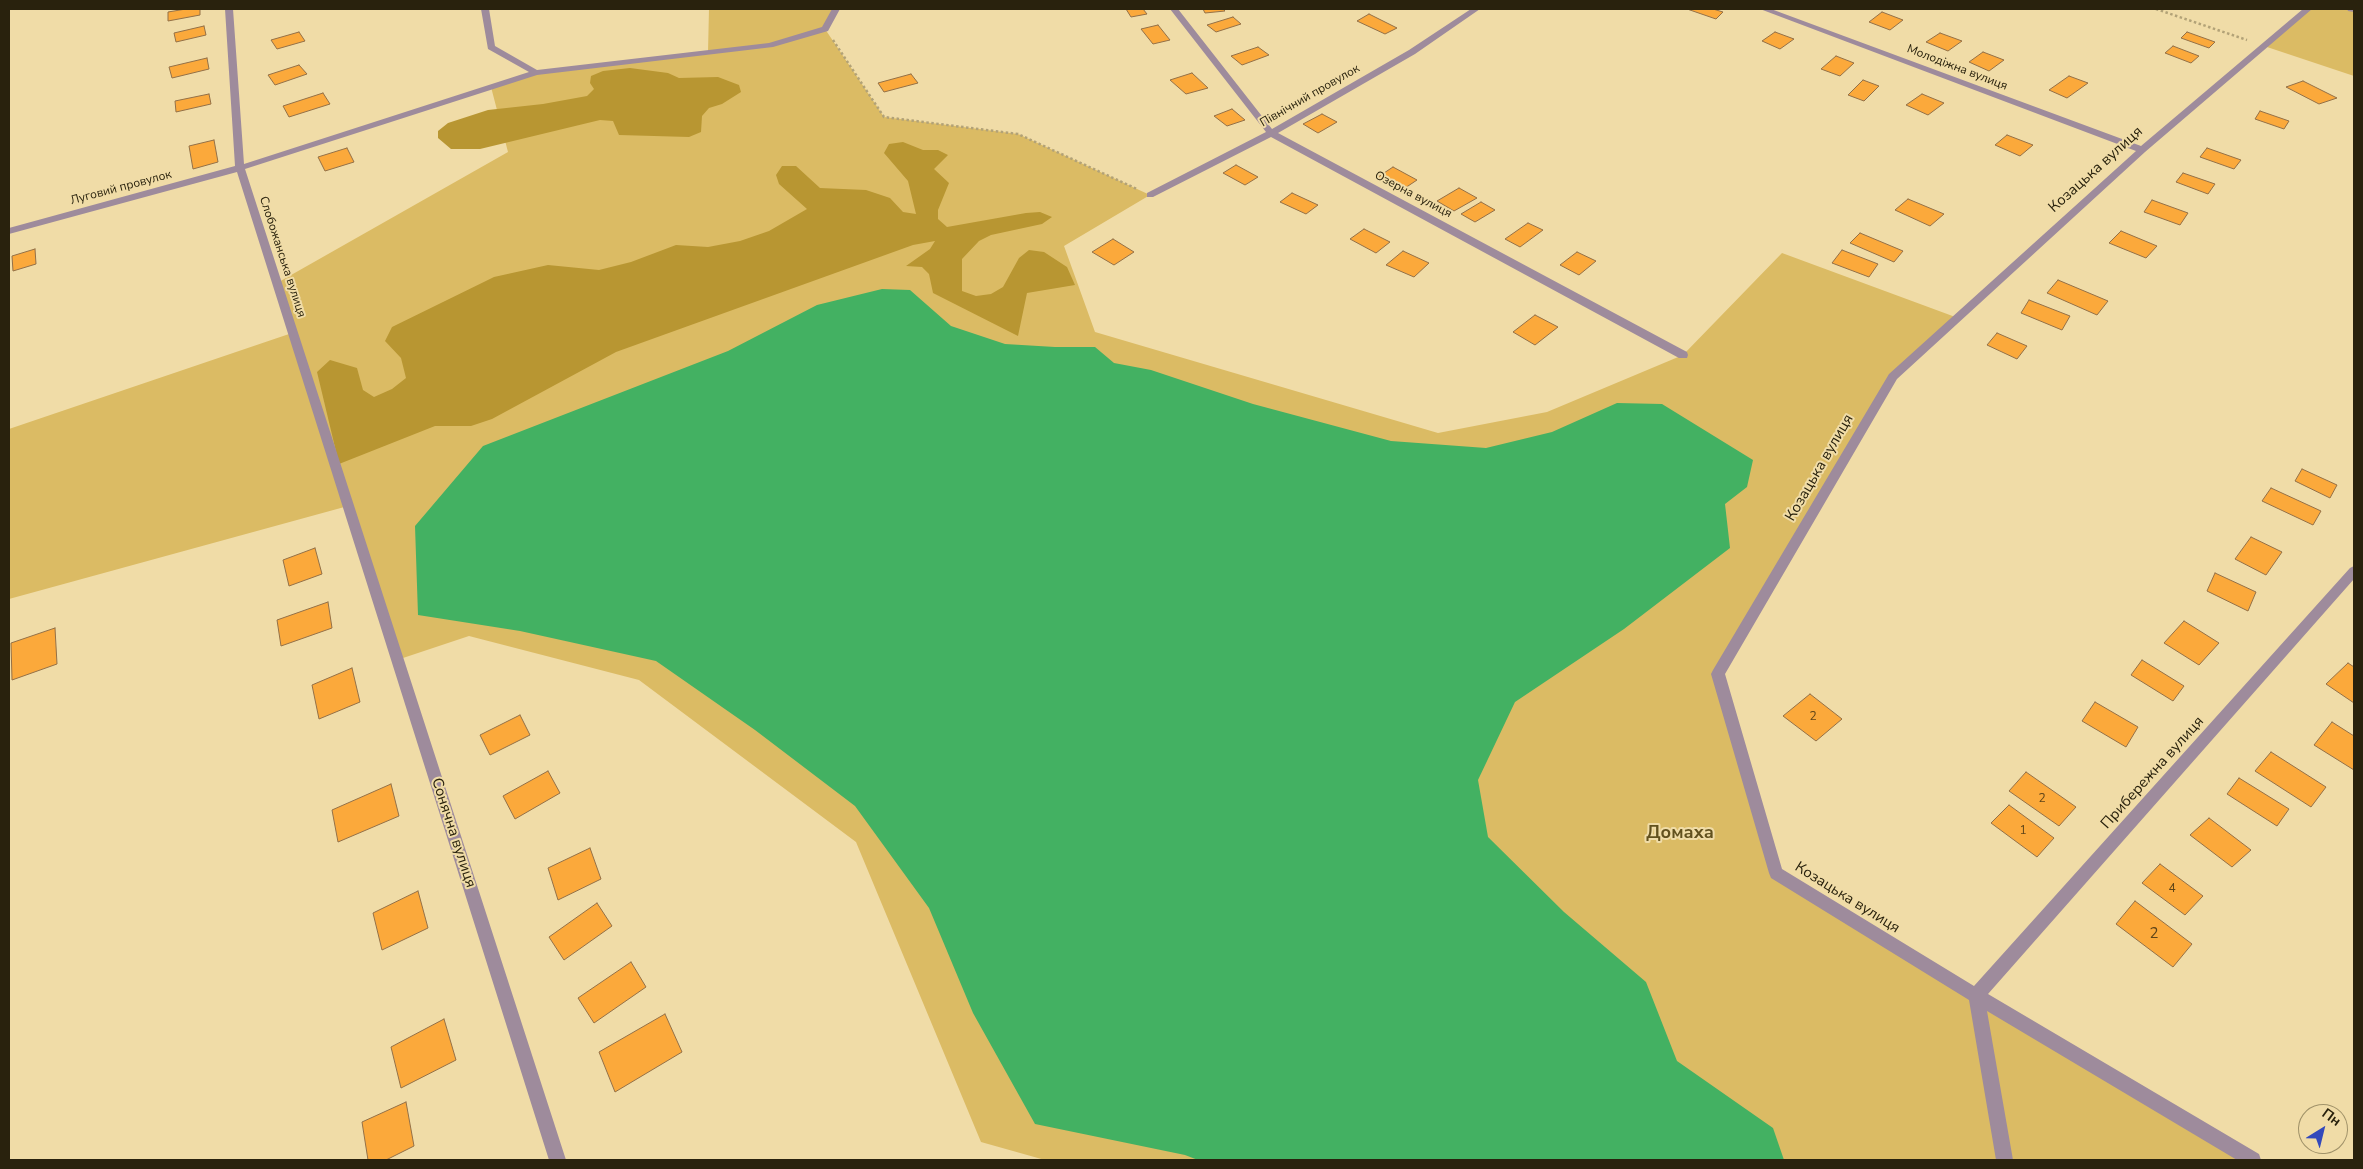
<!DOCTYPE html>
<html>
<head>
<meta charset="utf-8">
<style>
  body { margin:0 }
  #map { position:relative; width:2363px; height:1169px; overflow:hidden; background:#f0dca7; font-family:"Nunito Sans",sans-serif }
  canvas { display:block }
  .frame { position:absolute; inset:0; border:10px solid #29220d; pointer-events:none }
  .north { position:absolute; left:2298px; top:1104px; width:50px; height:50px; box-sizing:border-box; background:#f0dca7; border:1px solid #a09269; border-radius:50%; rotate:36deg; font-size:14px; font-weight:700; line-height:20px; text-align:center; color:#29220d }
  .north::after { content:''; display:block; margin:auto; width:18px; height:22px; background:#3349bb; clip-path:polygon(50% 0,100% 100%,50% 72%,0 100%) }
</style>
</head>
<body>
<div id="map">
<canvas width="2363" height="1169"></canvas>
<div class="frame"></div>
<div class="north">Пн</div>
</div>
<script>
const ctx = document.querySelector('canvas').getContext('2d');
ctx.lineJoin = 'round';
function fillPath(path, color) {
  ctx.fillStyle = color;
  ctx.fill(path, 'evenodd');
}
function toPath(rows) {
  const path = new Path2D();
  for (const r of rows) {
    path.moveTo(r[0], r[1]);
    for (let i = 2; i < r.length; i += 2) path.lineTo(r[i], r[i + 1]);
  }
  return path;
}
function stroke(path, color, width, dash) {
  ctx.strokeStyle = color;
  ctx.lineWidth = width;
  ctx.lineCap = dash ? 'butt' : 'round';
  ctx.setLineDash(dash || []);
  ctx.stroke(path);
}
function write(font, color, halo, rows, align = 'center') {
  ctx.font = font + ' "Nunito Sans",sans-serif';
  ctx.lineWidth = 4;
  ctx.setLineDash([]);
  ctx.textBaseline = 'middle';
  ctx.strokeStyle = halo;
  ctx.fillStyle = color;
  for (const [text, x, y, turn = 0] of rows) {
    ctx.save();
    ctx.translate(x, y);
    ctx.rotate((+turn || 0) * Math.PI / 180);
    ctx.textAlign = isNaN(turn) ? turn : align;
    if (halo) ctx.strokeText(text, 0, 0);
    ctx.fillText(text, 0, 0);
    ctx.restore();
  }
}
const green = toPath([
  [709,9,836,9,825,29,884,117,1018,134,1150,195,1064,246,1095,332,1438,433,1547,412,1683,355,1782,253,1958,318,1893,377,1718,674,1776,872,1976,996,2253,1160,1045,1160,981,1142,856,842,639,680,469,636,397,660,348,506,9,599,9,429,292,333,277,283,508,152,491,87,536,73,708,52],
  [2308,9,2354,10,2354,76,2264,46]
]);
const forest = toPath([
  [630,68,668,73,679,78,718,77,739,85,741,92,722,104,709,108,702,116,701,132,689,137,619,135,613,121,600,120,480,149,451,149,438,138,438,131,448,123,488,110,543,104,587,96,594,89,590,83,591,76,603,71],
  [903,142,923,150,938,150,948,155,934,169,949,183,938,210,938,219,947,227,1026,213,1040,212,1052,217,1042,224,991,235,979,241,962,259,962,291,976,296,991,294,1003,287,1019,258,1029,250,1044,252,1067,267,1075,285,1027,293,1018,336,933,293,929,274,922,267,906,266,930,249,935,241,913,245,616,352,492,419,471,426,435,426,339,464,317,372,330,360,357,368,363,390,374,397,392,389,406,378,401,358,385,341,392,327,494,277,548,265,599,270,631,262,676,245,708,247,740,241,769,231,807,209,779,184,776,175,782,166,796,166,820,188,866,190,890,198,903,212,916,214,908,181,884,153,889,144]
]);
const water = toPath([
  [882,289,910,290,951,326,1005,344,1055,347,1095,347,1114,363,1151,370,1253,404,1391,441,1486,448,1552,432,1617,403,1662,404,1753,460,1747,487,1725,504,1730,548,1624,629,1515,702,1478,780,1488,837,1564,912,1646,982,1677,1061,1773,1128,1784,1160,1198,1160,1185,1155,1035,1124,973,1013,929,908,855,806,755,730,656,661,520,631,418,615,415,526,483,446,728,351,817,305]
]);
const building = toPath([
  [186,9,200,9,200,15,168,21,168,12,186,9],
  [1126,9,1143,9,1147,14,1131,17,1126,9],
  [1203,9,1223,9,1225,11,1205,13,1203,9],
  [1687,9,1713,9,1723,12,1716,19,1687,9],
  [1882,12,1903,20,1890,30,1869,22,1882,12],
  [1369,14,1397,28,1385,34,1357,21,1369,14],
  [1233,17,1241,24,1216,32,1207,25,1233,17],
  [1158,25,1170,40,1153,44,1141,29,1158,25],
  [204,26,206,35,176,42,174,33,204,26],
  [299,32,305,41,277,49,271,40,299,32],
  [1775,32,1794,39,1780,49,1762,41,1775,32],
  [2187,32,2215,42,2209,48,2181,38,2187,32],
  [1940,33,1962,41,1948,51,1926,42,1940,33],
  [2173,46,2199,56,2191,63,2165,53,2173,46],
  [1258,47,1269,55,1242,65,1231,56,1258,47],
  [1983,52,2004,60,1989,71,1969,62,1983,52],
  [1836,56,1854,63,1840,76,1821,69,1836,56],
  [207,58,209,69,172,78,169,67,207,58],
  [299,65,307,74,275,85,268,75,299,65],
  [1192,73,1208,88,1186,94,1170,80,1192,73],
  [911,74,918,83,884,92,878,83,911,74],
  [2069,76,2088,83,2067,98,2049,90,2069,76],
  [1863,80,1879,86,1864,101,1848,95,1863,80],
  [2303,81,2337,98,2319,104,2286,87,2303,81],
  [323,93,330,104,289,117,283,106,323,93],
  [209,94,211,104,176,112,175,101,209,94],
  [1922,94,1944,103,1928,115,1906,105,1922,94],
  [1232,109,1245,120,1227,126,1214,116,1232,109],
  [2260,111,2289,121,2284,129,2255,119,2260,111],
  [1322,114,1337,122,1318,133,1303,124,1322,114],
  [2007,135,2033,145,2020,156,1995,145,2007,135],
  [214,140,218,162,193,169,189,146,214,140],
  [347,148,354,162,325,171,318,157,347,148],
  [2207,148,2241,160,2234,169,2200,157,2207,148],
  [1236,165,1258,177,1245,185,1223,173,1236,165],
  [1393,167,1417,180,1402,190,1378,177,1393,167],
  [2183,173,2215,184,2208,194,2176,182,2183,173],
  [1459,188,1477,198,1454,211,1437,201,1459,188],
  [1292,193,1318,205,1306,214,1280,202,1292,193],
  [1908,199,1944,214,1930,226,1895,210,1908,199],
  [2152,200,2188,213,2180,225,2144,212,2152,200],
  [1481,202,1495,210,1475,222,1461,214,1481,202],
  [1528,223,1543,230,1520,247,1505,239,1528,223],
  [1364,229,1390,242,1376,253,1350,239,1364,229],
  [2121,231,2157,246,2146,258,2109,243,2121,231],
  [1860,233,1903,251,1894,262,1850,243,1860,233],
  [1113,239,1134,252,1114,265,1092,252,1113,239],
  [35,249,36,264,13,271,12,256,35,249],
  [1842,250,1878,264,1869,277,1832,263,1842,250],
  [1403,251,1429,263,1414,277,1386,265,1403,251],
  [1577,252,1596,261,1579,275,1560,265,1577,252],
  [2058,280,2108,301,2097,315,2047,293,2058,280],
  [2029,300,2070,316,2062,330,2021,313,2029,300],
  [1535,315,1558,327,1535,345,1513,332,1535,315],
  [1997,333,2027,346,2017,359,1987,345,1997,333],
  [2302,469,2337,485,2330,498,2295,481,2302,469],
  [2271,488,2321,511,2313,525,2262,501,2271,488],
  [2251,537,2282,552,2266,575,2235,559,2251,537],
  [315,548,322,574,289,586,283,560,315,548],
  [2215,573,2256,592,2248,611,2207,591,2215,573],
  [328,602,332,628,281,646,277,620,328,602],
  [2184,621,2219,643,2199,665,2164,643,2184,621],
  [55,628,57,664,12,680,11,643,55,628],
  [2142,660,2184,686,2173,701,2131,675,2142,660],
  [2348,663,2354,667,2354,703,2326,684,2348,663],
  [352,668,360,702,319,719,312,685,352,668],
  [1810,694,1842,719,1816,741,1783,716,1810,694],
  [2095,702,2138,727,2126,747,2082,721,2095,702],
  [520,715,530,735,490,755,480,735,520,715],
  [2332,722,2354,736,2354,770,2314,745,2332,722],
  [2271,752,2326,787,2311,807,2255,771,2271,752],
  [548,771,560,793,515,819,503,796,548,771],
  [2026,772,2076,807,2059,826,2009,791,2026,772],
  [2239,778,2289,809,2277,826,2227,794,2239,778],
  [391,784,399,816,338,842,332,810,391,784],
  [2009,805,2054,838,2037,857,1991,823,2009,805],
  [2209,818,2251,850,2232,867,2190,835,2209,818],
  [590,848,601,879,558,900,548,868,590,848],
  [2160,864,2203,896,2185,915,2142,883,2160,864],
  [418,891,428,928,382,950,373,913,418,891],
  [2135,901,2192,944,2173,967,2116,924,2135,901],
  [597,903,612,926,564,960,549,937,597,903],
  [631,962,646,987,594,1023,578,998,631,962],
  [665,1014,682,1052,615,1092,599,1052,665,1014],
  [444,1019,456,1060,401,1088,391,1047,444,1019],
  [406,1102,414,1146,386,1160,368,1160,362,1122,406,1102]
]);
const path = toPath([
  [2156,9,2247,40],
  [833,40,884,117,1018,134,1137,189]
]);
const street = toPath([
  [225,9,233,9,244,164,529,72,488,49,481,9,489,9,495,46,537,70,769,43,822,27,832,9,840,9,828,31,773,47,537,75,245,169,566,1160,549,1160,237,172,9,234,9,228,235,166,225,9],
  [1170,9,1178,9,1272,129,1409,50,1471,9,1480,9,1415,54,1278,133,1687,352,1688,355,1687,358,1679,358,1271,137,1153,197,1147,197,1147,193,1266,132,1170,9],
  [1760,9,1771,9,2141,146,2303,9,2312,9,2145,152,1897,379,1725,674,1782,869,1974,986,2350,568,2354,566,2354,579,1988,994,2259,1154,2261,1160,2237,1160,1987,1011,2013,1160,1996,1160,1969,1000,1771,878,1769,873,1711,674,1713,670,1889,374,2136,151,1760,9],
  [2347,9,2354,9,2354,12,2348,11,2347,9]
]);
const farStreetnames = [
  ["Молодіжна вулиця",1957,68,21],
  ["Північний провулок",1310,96,-30],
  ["Луговий провулок",121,188,-15],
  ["Озерна вулиця",1413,195,28],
  ["Слобожанська вулиця",282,257,72]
];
const numberNames = [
  ["2",1813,717],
  ["2",2042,799],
  ["1",2023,831],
  ["4",2172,889]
];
const streetNames = [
  ["Козацька вулиця",2096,170,-42],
  ["Козацька вулиця",1820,468,-60],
  ["Прибережна вулиця",2153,773,-48],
  ["Сонячна вулиця",453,833,72],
  ["Козацька вулиця",1847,898,32]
];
const nearNumbernames = [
  ["2",2154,934]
];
const quarterNames = [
  ["Домаха",1680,834]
];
fillPath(green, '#dbbb64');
fillPath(forest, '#b89632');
fillPath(water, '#43b162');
fillPath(building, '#fba93b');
stroke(building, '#937047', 1);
stroke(path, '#b2a277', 2.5, [2.5, 2.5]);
fillPath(street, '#9e8b9c');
write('12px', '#29220d', '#f0dca7', farStreetnames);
write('12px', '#5e4418', null, numberNames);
write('15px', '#29220d', '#f0dca7', streetNames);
write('15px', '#5e4418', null, nearNumbernames);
write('bold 18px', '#62511e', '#f0dca7', quarterNames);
</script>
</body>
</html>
